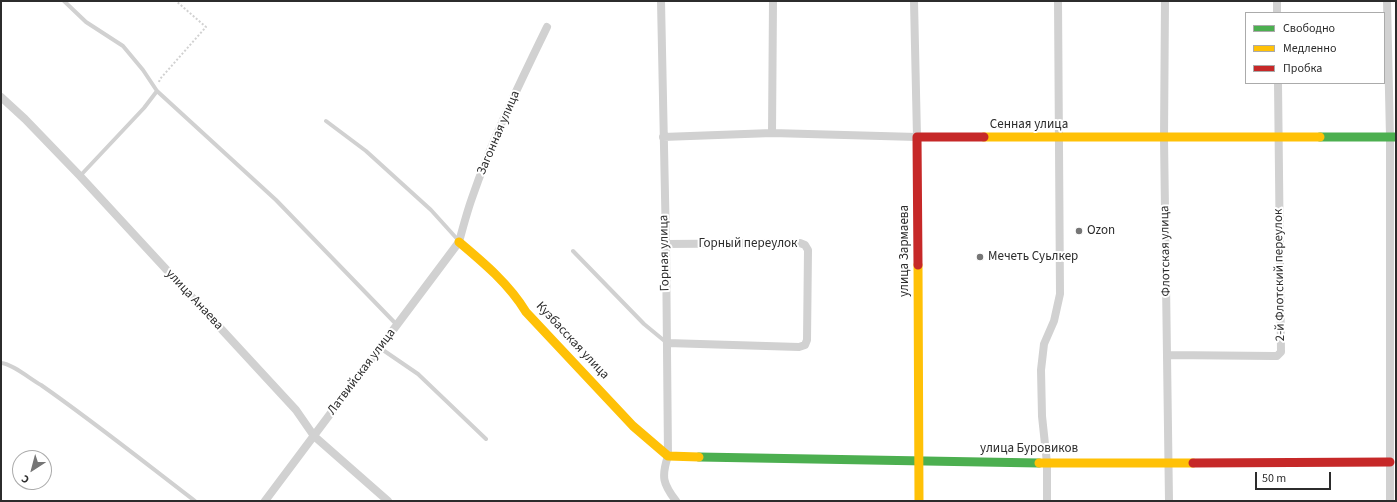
<!DOCTYPE html>
<html>
<head>
<meta charset="utf-8">
<style>
	body { margin:0 }
	#map { position:relative; width:1397px; height:502px; overflow:hidden; background:#fff; font-family:"Source Sans 3",sans-serif }
	canvas { display:block }
	.frame { position:absolute; inset:0; border:2px solid #2c2c2c; pointer-events:none }
	.legend { position:absolute; left:1245px; top:12px; width:140px; height:72px; box-sizing:border-box; background:#fff; border:1px solid #ababab; margin:0; padding:5px 7px; list-style:none; font-size:12px; color:#2c2c2c }
	.legend li { display:flex; align-items:center; gap:8px; height:20px }
	.legend b { width:20px; border:1px solid #ababab }
	.north { position:absolute; left:12px; top:450px; width:40px; height:40px; box-sizing:border-box; background:#fff; border:1px solid #ababab; border-radius:50%; rotate:216deg; font-size:11px; font-weight:700; line-height:16px; text-align:center; color:#2c2c2c }
	.north::after { content:''; display:block; margin:auto; width:14px; height:18px; background:#767676; clip-path:polygon(50% 0,100% 100%,50% 72%,0 100%) }
	.scale { position:absolute; left:1255px; top:472px; width:76px; height:18px; box-sizing:border-box; border:2px solid #2c2c2c; border-top:0; padding-left:5px; font-size:12px; line-height:14px; white-space:nowrap; color:#2c2c2c; -webkit-text-stroke:3px #fff; paint-order:stroke }
</style>
</head>
<body>
<div id="map">
<canvas width="1397" height="502"></canvas>
<div class="frame"></div>
<ul class="legend">
<li><b style="height:5px;background:#4caf50"></b>Свободно</li>
<li><b style="height:5px;background:#ffc107"></b>Медленно</li>
<li><b style="height:5px;background:#c62828"></b>Пробка</li>
</ul>
<div class="north">С</div>
<div class="scale">50 m</div>
</div>
<script>
const context = document.querySelector('canvas').getContext('2d');
context.lineJoin = 'round';
function trace(path, color, width, dash) { context.strokeStyle = color; context.lineWidth = width; context.lineCap = dash ? 'butt' : 'round'; context.setLineDash(dash || []); context.stroke(path); }
function label(font, color, halo, rows, align = 'center') {
  context.font = font + ' "Source Sans 3",sans-serif'; context.lineWidth = 4; context.setLineDash([]); context.textBaseline = 'middle'; context.strokeStyle = halo; context.fillStyle = color; for (const [text, x, y, turn = 0] of rows) {
    context.save(); context.translate(x, y); context.rotate((+turn || 0) * Math.PI / 180); context.textAlign = isNaN(turn) ? turn : align; if (halo) context.strokeText(text, 0, 0); context.fillText(text, 0, 0); context.restore();
  }
}
const path = new Path2D(`
	M159 82 160 79 206 27 176 1`);
const lane = new Path2D(`
	M64 1 86 22 123 46 143 70 157 91 276 200 397 325
	M326 121 366 151 431 210 459 241
	M80 176 144 108 157 91
	M573 251 644 324 667 343
	M380 348 418 374 486 439
	M1 363C13 364 30 379 41 385 94 422 144 462 195 501`);
const street = new Path2D(`
	M661 1 666 244 668 456C661 477 663 484 676 501
	M1165 1 1164 138 1169 501
	M1277 1V13
	M1387 1 1390 137V501
	M1 97 25 119 80 176 296 410 314 436 388 501
	M772 133 773 1
	M663 137 772 133 917 137 914 1
	M666 244 800 243 805 245 808 250 807 340 805 345 799 347 667 343
	M1167 355 1274 356H1277L1281 352 1278 83
	M265 501 459 242C463 227 467 212 472 198 492 139 520 83 547 27
	M1047 501V463L1042 416 1041 370 1044 344 1054 321 1060 294 1058 1`);
const fast = new Path2D(`
	M1320 137H1396
	M699 457 1039 463`);
const slow = new Path2D(`
	M984 137H1320
	M459 242C484 263 509 284 526 312L633 426 668 456 699 457
	M918 265 919 501
	M1039 463H1193`);
const jam = new Path2D(`
	M918 265 917 137H984
	M1193 463 1390 462`);
const markers = [
	[1079,231,4,"#767676"],
	[980,257,4,"#767676"]
];
const streetNames = [
	["Сенная улица",1029,125],
	["Загонная улица",499,133,-67],
	["Горный переулок",748,244],
	["улица Зармаева",905,251,-90],
	["Флотская улица",1166,251,-91],
	["Горная улица",665,253,-91],
	["2-й Флотский переулок",1280,275,-91],
	["улица Анаева",194,300,47],
	["Кузбасская улица",572,341,47],
	["Латвийская улица",362,372,-53],
	["улица Буровиков",1029,449]
];
const poiNames = [
	["Ozon",1087,231],
	["Мечеть Суьлкер",988,257]
];
trace(path, '#d1d1d1', 2, [2, 2]);
trace(lane, '#d1d1d1', 4);
trace(street, '#d1d1d1', 8);
trace(fast, '#4caf50', 9);
trace(slow, '#ffc107', 9);
trace(jam, '#c62828', 9);
for (const [x, y, r, color] of markers) { const dot = new Path2D(); dot.arc(x, y, r, 0, 2 * Math.PI); context.fillStyle = color; context.fill(dot); trace(dot, '#fff', 1.5); }
label('13px', '#2c2c2c', '#fff', streetNames);
label('13px', '#2c2c2c', '#fff', poiNames, 'left');
</script>
</body>
</html>
